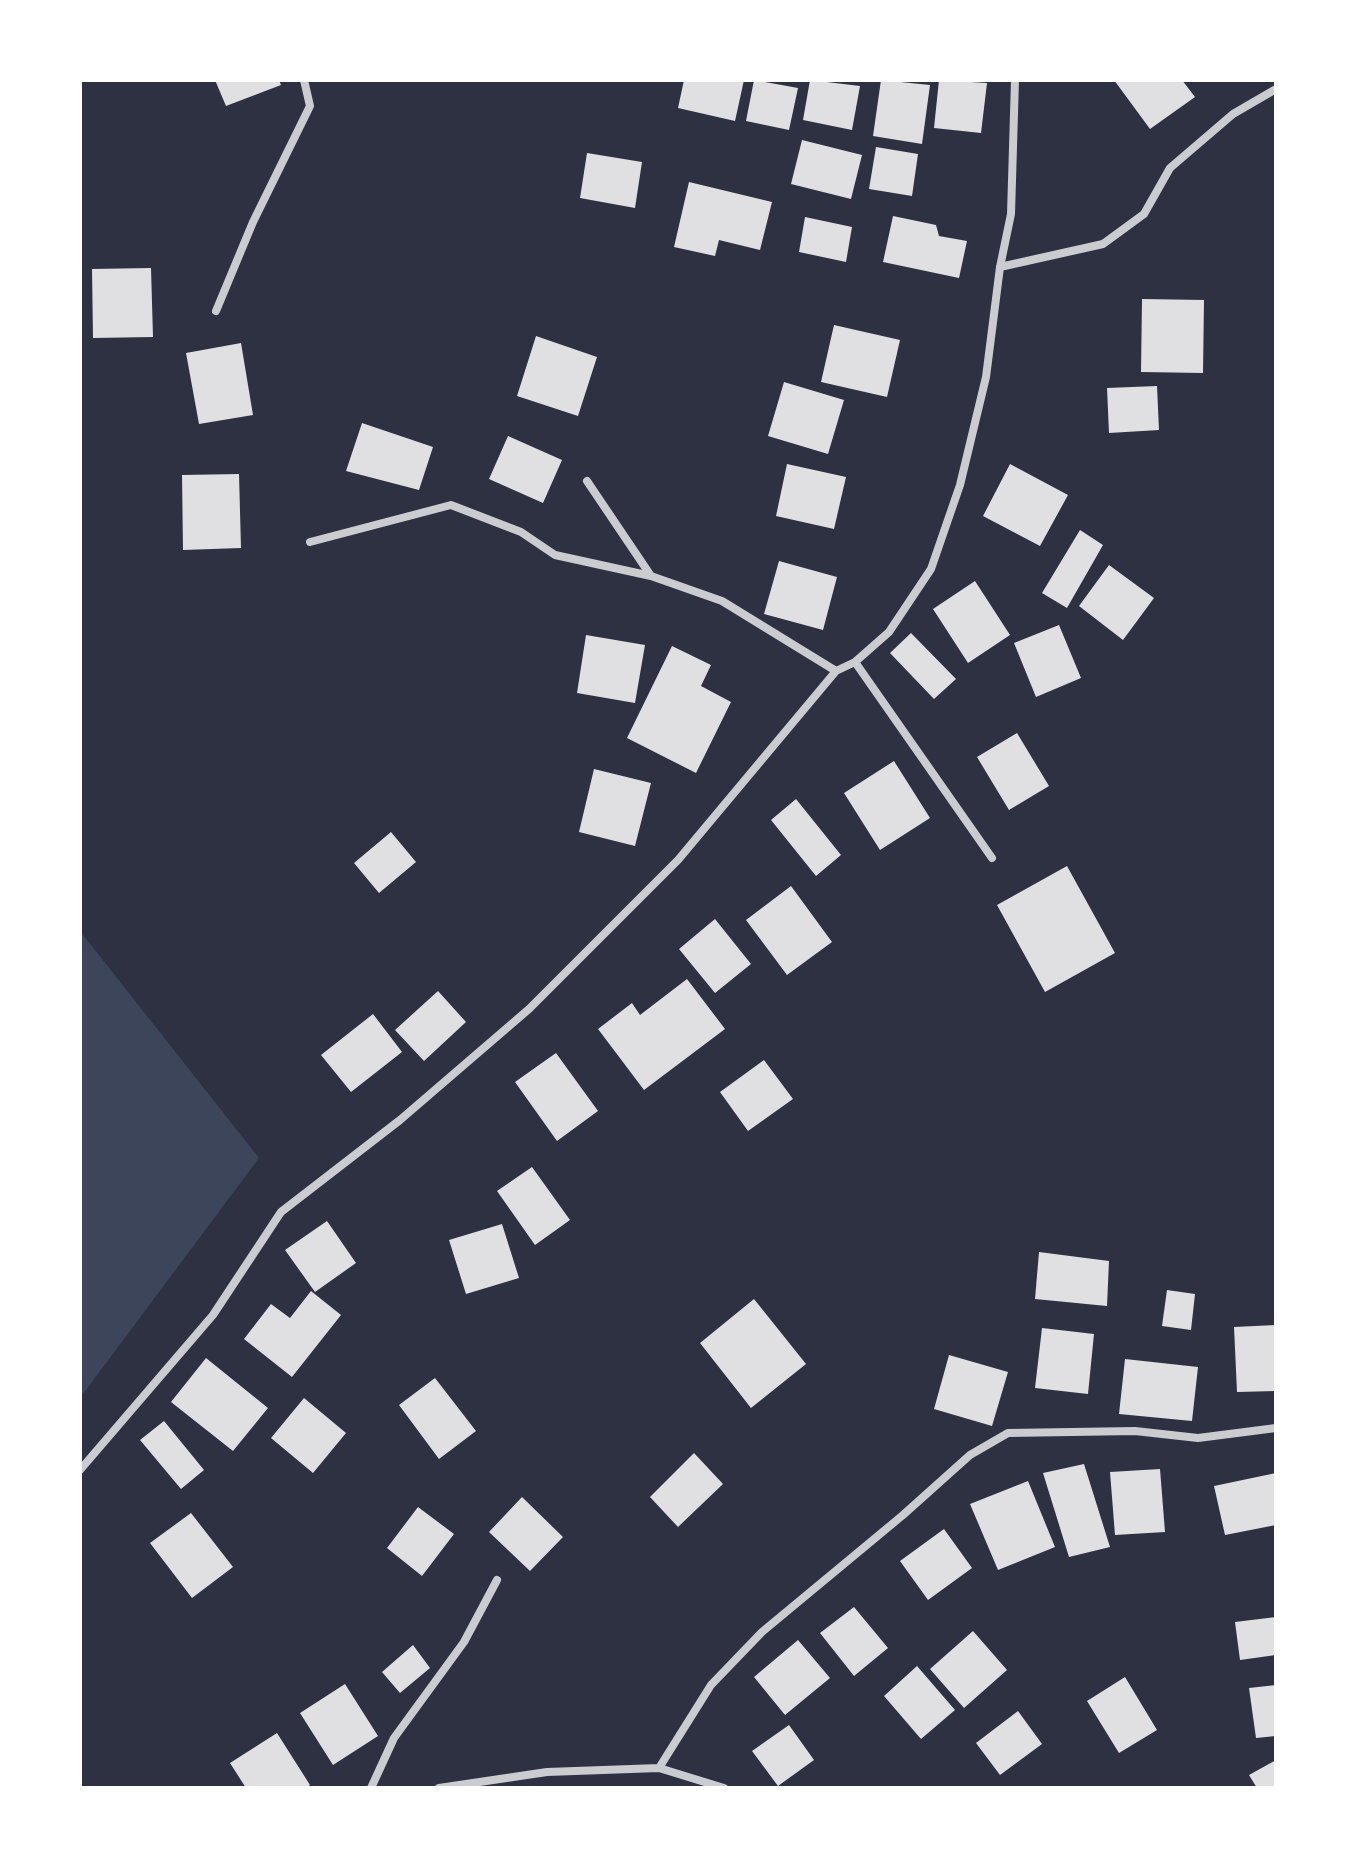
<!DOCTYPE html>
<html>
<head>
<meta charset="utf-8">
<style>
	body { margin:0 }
	#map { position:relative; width:1356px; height:1868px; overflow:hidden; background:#2d3142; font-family:"Alegreya Sans",sans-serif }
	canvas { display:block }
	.frame { position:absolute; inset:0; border:82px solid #fff; pointer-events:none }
</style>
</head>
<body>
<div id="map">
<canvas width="1356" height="1868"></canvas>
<div class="frame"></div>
</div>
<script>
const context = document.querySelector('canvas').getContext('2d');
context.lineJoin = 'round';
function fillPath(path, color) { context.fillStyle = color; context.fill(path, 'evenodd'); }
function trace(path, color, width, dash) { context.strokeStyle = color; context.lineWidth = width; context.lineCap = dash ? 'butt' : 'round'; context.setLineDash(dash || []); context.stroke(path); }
const green = new Path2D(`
	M80 931 259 1158 80 1398Z`);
const building = new Path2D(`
	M215 80H279L281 85 226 106Z
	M684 80H744L735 121 678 108Z
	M754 80 798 88 789 130 746 121Z
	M810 80 860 86 852 130 803 120Z
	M881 80 930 85 922 144 873 136Z
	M939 80 987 83 981 133 934 128Z
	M1114 80H1182L1195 97 1150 129Z
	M802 140 862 155 851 199 791 184Z
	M876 147 918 154 912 196 869 189Z
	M587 153 642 162 635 208 580 198Z
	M689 182 772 202 760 250 719 240 715 256 674 247Z
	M893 216 936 225 939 236 967 241 959 278 883 262Z
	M805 217 852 227 846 262 799 252Z
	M151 268 153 337 93 338 92 269Z
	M1142 299 1204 300 1203 373 1141 372Z
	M834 325 900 340 887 397 821 382Z
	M536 336 597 357 578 416 517 396Z
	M241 343 253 415 199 424 186 353Z
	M784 382 844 400 828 454 768 436Z
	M1157 386 1159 430 1109 433 1107 388Z
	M362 423 433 447 419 490 346 471Z
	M508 436 562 460 543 503 489 479Z
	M787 464 846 477 834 529 776 516Z
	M1010 464 1068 495 1040 546 983 516Z
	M239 474 241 548 183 550 182 475Z
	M1080 530 1103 545 1067 608 1042 593Z
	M779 561 837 577 823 630 764 614Z
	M1109 565 1154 598 1123 640 1079 606Z
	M975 581 1010 635 968 663 933 609Z
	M1059 625 1081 678 1036 697 1014 643Z
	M911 633 956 679 934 699 890 653Z
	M586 635 645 645 635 703 577 693Z
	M672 646 711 665 701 686 731 702 696 773 627 738Z
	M1017 733 1049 786 1009 810 977 757Z
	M894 761 930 818 880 850 844 793Z
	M594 769 651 783 635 846 579 832Z
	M796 799 841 855 816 876 771 820Z
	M391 832 416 862 379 893 354 863Z
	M1067 866 1115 953 1045 992 997 905Z
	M791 886 832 942 787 975 746 920Z
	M715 919 751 964 715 993 679 949Z
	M687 979 725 1029 644 1090 598 1029 632 1003 640 1015Z
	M438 991 466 1022 424 1061 395 1030Z
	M373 1014 402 1052 351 1092 321 1055Z
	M556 1053 598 1111 557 1141 515 1082Z
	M764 1060 793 1099 748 1131 720 1092Z
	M532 1167 570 1220 535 1245 497 1191Z
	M327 1221 356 1263 315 1292 285 1250Z
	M502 1224 519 1278 466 1294 449 1240Z
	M1039 1252 1109 1261 1107 1306 1035 1299Z
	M1167 1290 1195 1294 1191 1330 1162 1326Z
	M311 1291 341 1315 292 1377 244 1339 271 1304 290 1318Z
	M754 1299 806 1364 751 1408 700 1343Z
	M1276 1325V1391L1237 1392 1234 1327Z
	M1042 1328 1094 1334 1088 1394 1035 1388Z
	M949 1355 1008 1372 992 1426 934 1409Z
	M206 1358 268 1408 233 1451 171 1402Z
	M1125 1359 1198 1367 1192 1421 1119 1414Z
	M435 1378 476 1431 439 1459 399 1405Z
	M304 1398 346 1433 313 1473 271 1438Z
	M164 1421 204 1470 181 1489 140 1440Z
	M694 1453 723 1484 678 1527 650 1497Z
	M1084 1464 1110 1547 1069 1557 1043 1473Z
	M1160 1469 1165 1532 1115 1535 1110 1472Z
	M1276 1473V1525L1225 1535 1214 1486Z
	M1028 1481 1055 1547 998 1570 970 1504Z
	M522 1497 563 1537 530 1571 489 1532Z
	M418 1507 454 1534 422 1576 387 1548Z
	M191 1513 233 1567 192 1598 150 1543Z
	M944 1529 972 1568 928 1600 900 1561Z
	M854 1607 888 1648 854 1676 820 1633Z
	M1276 1617V1655L1240 1660 1235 1622Z
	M973 1631 1007 1670 964 1708 930 1669Z
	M798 1640 830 1678 785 1715 754 1677Z
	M413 1645 430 1668 400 1693 382 1672Z
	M917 1666 955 1710 921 1739 884 1696Z
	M1125 1677 1157 1730 1119 1753 1087 1701Z
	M345 1684 378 1736 333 1765 300 1713Z
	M1276 1685V1736L1256 1738 1249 1688Z
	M1018 1711 1042 1744 1000 1775 976 1743Z
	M789 1725 814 1760 778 1786 752 1751Z
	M277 1733 310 1785 305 1788H246L230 1763Z
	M1276 1760V1788H1257L1249 1775Z`);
const minor = new Path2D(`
	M1000 267 1103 244 1144 214 1170 168 1233 114 1276 89
	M216 311 253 222 310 106 304 80
	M587 481 651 576 722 601 836 671
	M310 542 451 505 521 532 555 555 651 576
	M855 662 992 858
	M80 1470 213 1315 281 1212 400 1120 529 1009 678 860 836 671 855 662 889 632 931 569 960 485 986 377 1000 267 1011 214 1015 80
	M659 1768 711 1685 762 1632 903 1515 970 1455 1008 1433 1135 1431 1198 1438 1276 1428
	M371 1788 394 1738 464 1642 497 1580
	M439 1788 547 1772 659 1768 724 1788`);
fillPath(green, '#3c4559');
fillPath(building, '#e0e0e3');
trace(minor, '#caccd0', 8);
</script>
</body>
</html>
